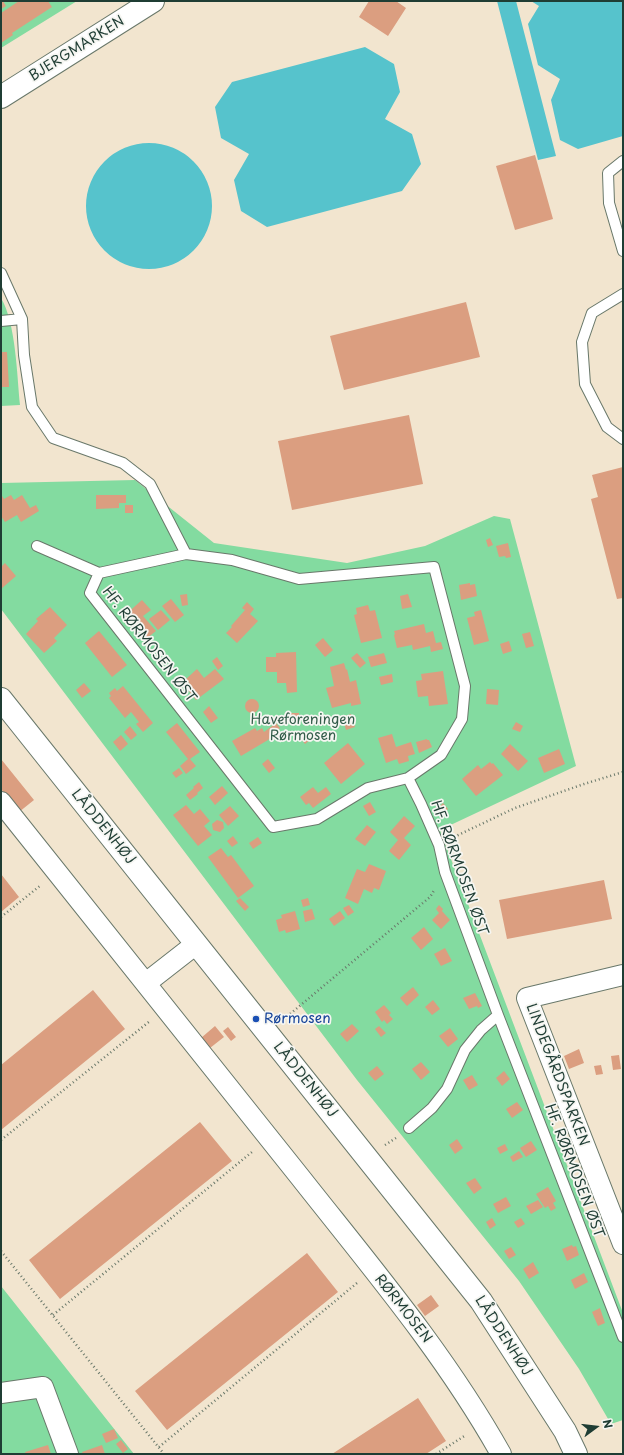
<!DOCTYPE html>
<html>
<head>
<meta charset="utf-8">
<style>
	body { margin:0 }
	#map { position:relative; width:624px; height:1455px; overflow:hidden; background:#f2e5cf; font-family:"Playpen Sans",sans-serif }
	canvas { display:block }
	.frame { position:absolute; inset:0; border:2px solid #1f3d34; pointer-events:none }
	.north { position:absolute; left:576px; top:1407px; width:40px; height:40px; -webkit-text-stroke:3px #f6f6f2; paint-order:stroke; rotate:75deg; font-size:11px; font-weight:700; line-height:16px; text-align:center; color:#1f3d34 }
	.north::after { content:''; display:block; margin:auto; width:14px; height:18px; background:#1f3d34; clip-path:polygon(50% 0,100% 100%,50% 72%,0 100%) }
</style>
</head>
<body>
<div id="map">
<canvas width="624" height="1455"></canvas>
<div class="frame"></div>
<div class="north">N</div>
</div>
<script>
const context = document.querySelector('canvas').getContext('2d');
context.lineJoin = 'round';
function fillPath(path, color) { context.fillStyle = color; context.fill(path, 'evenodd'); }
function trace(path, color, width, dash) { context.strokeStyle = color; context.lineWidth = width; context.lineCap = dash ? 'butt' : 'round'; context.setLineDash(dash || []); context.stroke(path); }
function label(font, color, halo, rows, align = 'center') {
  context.font = font + ' "Playpen Sans",sans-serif'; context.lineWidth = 3.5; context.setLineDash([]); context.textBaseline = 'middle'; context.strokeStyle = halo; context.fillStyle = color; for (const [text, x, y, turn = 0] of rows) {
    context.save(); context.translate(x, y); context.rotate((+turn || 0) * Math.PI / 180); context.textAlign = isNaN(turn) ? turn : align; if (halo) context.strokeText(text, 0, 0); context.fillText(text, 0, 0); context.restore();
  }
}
const green = new Path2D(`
	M1 1H77L1 48Z
	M1 298C16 323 17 376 20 405L1 406Z
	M135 480 214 543 347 563 425 546 494 516 510 519 576 766 440 830 623 1313V1420L611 1424 579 1369 519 1281 357 1080 1 609V483Z
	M1 1286 134 1454H1Z`);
const water = new Path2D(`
	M497 1H516L556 156 538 160Z
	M531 1H623V136L578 149 560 140 551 100 560 79 538 65 528 24 539 6Z
	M365 47 394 64 400 92 385 119 412 134 421 164 402 191 267 227 241 211 234 180 249 154 221 138 215 107 232 82Z
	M86 206a63 63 0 1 1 126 0a63 63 0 1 1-126 0Z`);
const building = new Path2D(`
	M1 1H3L6 6 1 9Z
	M19 1H48L52 7 12 33 13 35 1 43V13Z
	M369 1H396L406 8 388 36 359 17Z
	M535 155 553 219 515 230 496 166Z
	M466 302 480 357 344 390 330 336Z
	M1 352H7L9 387H1Z
	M409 415 423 484 292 510 278 441Z
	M623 467V598L617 599 591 499 598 497 592 475Z
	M11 495 14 500 22 495 30 508 36 505 39 511 21 522 17 515 5 522 1 516V497L2 496 4 499Z
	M96 495H126V503H119V508L96 509Z
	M125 505H133V513H125Z
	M490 538 493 545 488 547 486 540Z
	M508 543 511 557 506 558 505 556 499 557 496 546Z
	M5 563 16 576 1 589V567Z
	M470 583V585L475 584 477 596 461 600 459 585Z
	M187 594 188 605 182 606 180 595Z
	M408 594 412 607 402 609 400 596Z
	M171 599 184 615 175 622 162 606Z
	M142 600 151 610 143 616 156 631 146 639 125 615Z
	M247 602 254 609 250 614 258 621 237 643 226 633 232 627 231 626 245 610 242 608Z
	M368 605 370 611 375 610 382 638 361 643 354 615 357 614 356 608Z
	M50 607 67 625 54 638 57 641 44 653 26 634 38 621 36 619Z
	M161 610 170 620 158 630 149 619Z
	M481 610 489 641 474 645 467 618 475 616 474 612Z
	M424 624 426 633 433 631 436 643 441 642 443 649 431 652 430 646 413 650 412 645 397 648 394 635 395 634 394 631Z
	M99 631 127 665 112 677 85 643Z
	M530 632 534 646 526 648 522 634Z
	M323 638 333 650 325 657 315 645Z
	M509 641 512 651 503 654 500 644Z
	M296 652 297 692 287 693 286 683H277V672H266V657H276V653Z
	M357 653 366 663 360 668 351 658Z
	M384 653 387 663 371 667 368 657Z
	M217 657 223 666 218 670 212 661Z
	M344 663 346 670 347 669 350 682 356 680 361 704 351 706V703L332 708 326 688 334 686 330 667Z
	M197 669 204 678 215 669 224 679 196 700 188 690 192 687 186 679Z
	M443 671 448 704 429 706 428 696 418 697 416 681 422 680 421 674Z
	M392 674 393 682 381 685 379 677Z
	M84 683 91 691 82 698 76 690Z
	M123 686 153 723 143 732 136 724 139 722 131 712 125 718 109 698 111 696 109 693 115 688 117 691Z
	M487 689 499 690 498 705 486 704Z
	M245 706a7 7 0 1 1 14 0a7 7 0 1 1-14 0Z
	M209 706 218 718 211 723 203 712Z
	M290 713H299V719L291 720Z
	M351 714 355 727 346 730 342 717Z
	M516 722 523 726 520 732 512 729Z
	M177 723 200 752 190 759 196 766 186 774 180 766 188 759 166 732Z
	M276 723 280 728 268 740 241 756 232 741 255 728 257 731 262 728 264 732Z
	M130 726 137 735 131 740 124 732Z
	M304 733 310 740 305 744 299 736Z
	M392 734 396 747 411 742 415 754 408 756 409 761 399 764 397 759 386 763 378 738Z
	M121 735 128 744 120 751 113 742Z
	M427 739V740H429L432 747 419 753 416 742Z
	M348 743 365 764 341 784 324 763Z
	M510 744 528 761 518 771 501 754Z
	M559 749 565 764 544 773 538 758Z
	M1 759 34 800 19 812 1 789Z
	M268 759 275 768 269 773 262 764Z
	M490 762 492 764 493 763 503 775 476 796 462 779 478 765 481 769Z
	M179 768 183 773 176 778 172 773Z
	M199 782 203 788 197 793 198 794 190 800 186 795 194 788 193 787Z
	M222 786 228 793 215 805 209 797Z
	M313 787 318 793 326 787 331 794 313 808 309 803 306 805 300 797Z
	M370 802 376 812 369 816 363 806Z
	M443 803 448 809 443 814 438 808Z
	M186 805 194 814 200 809 210 821 204 826 212 835 198 846 173 815Z
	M230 806 239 816 228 826 219 815Z
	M404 816 415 826 404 838 411 845 399 860 389 851 398 840 390 832Z
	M217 820 223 822 224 828 220 832 213 830 212 824Z
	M367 825 376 832 365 846 355 839Z
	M233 836 238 843 232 847 227 841Z
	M258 837 262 843 253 849 249 843Z
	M221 848 228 857 231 855 254 886 238 898 208 857Z
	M369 864 386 871 379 890 374 888 372 893 364 889 358 904 345 898 357 869 365 872Z
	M1 874 19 897 1 912Z
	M604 880 612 919 507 939 499 900Z
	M240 898 249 907 245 911 236 901Z
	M308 898 310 905 303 907 301 900Z
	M349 905 354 912 348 916 343 908Z
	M439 905 443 909 442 911 450 920 441 929 432 920 439 913 436 909Z
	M312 909 315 919 305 922 303 911Z
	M295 911 300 929 286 933 285 930 279 932 276 920 282 918 281 915Z
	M340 911 345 918 334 926 329 919Z
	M424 927 433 939 421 950 411 938Z
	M445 948 452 961 441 966 434 954Z
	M413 987 419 995 407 1006 400 998Z
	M93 990 125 1029 1 1130V1065Z
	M475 993 482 1006 478 1008 477 1006 469 1009 463 998Z
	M433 1000 440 1009 432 1015 425 1007Z
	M384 1005 391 1013 389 1015 393 1019 387 1024 384 1020 382 1022 375 1012Z
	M352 1024 359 1031 347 1042 340 1034Z
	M215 1026 224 1037 210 1048 201 1038Z
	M379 1026 386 1033 381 1037 375 1029Z
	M228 1027 236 1037 231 1041 223 1031Z
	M450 1028 458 1039 448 1047 439 1036Z
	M579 1049 584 1063 569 1069 564 1056Z
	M619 1055 621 1069 613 1070 611 1056Z
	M421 1062 430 1072 421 1080 412 1069Z
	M601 1065 603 1074 596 1075 594 1066Z
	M377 1066 384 1074 375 1081 368 1073Z
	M504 1071 510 1079 502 1086 496 1078Z
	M472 1075 478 1085 469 1090 463 1080Z
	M517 1102 523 1110 512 1118 506 1109Z
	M200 1122 232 1161 60 1299 29 1260Z
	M457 1139 463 1148 455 1154 449 1145Z
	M531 1141 537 1150 526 1157 520 1148Z
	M505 1144 508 1150 500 1154 497 1148Z
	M519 1151 523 1157 513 1162 510 1157Z
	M475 1178 482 1188 474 1194 466 1183Z
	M548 1187 556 1201 553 1203 556 1208 551 1211 548 1206 545 1208 536 1194Z
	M506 1197 511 1206 498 1213 493 1204Z
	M538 1200 543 1207 531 1214 526 1206Z
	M492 1218 496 1225 490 1229 486 1222Z
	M521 1218 525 1224 518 1228 514 1222Z
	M572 1245 573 1247 576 1246 579 1255 567 1261 562 1249Z
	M511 1247 516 1255 509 1259 504 1251Z
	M307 1253 338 1292 167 1430 135 1391Z
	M533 1262 539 1273 529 1279 523 1269Z
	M584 1273 588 1282 575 1289 571 1280Z
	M431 1295 439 1306 425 1316 417 1305Z
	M600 1308 605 1323 598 1326 592 1312Z
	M418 1398 446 1441 426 1454H332Z
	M114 1429 118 1438 106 1443 102 1434Z
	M121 1440 128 1449 123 1453 116 1444Z
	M48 1445 51 1454H26L25 1452Z
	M102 1445 105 1454H83L82 1452Z`);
const path = new Path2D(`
	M454 837 515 808 584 784 623 772
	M1 917 41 885
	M284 1019 430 897 435 889
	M1 1140 150 1021
	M385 1145 396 1138
	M1 1251 164 1454
	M53 1315 252 1152
	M159 1447 357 1283
	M436 1454 466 1435`);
const lane = new Path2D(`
	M623 161 608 173 609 203 623 251
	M1 273 22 319 24 355 32 407 53 438 123 463 150 484 186 554
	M623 294 592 313 582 342 585 384 607 427 623 439
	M1 321 22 319
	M37 546 99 573
	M186 554 232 560 299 579 434 567 465 686 462 719 441 755 408 778 368 788 317 819 273 827 90 593 99 573Z
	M408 778 421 804 439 845 445 872 498 1015 623 1337
	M409 1128 432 1108 447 1089 465 1050 481 1030 498 1015`);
const street = new Path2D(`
	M1 802C101 927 201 1052 300 1177 371 1267 445 1354 501 1454
	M623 975 527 998 623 1244
	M146 983 196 944
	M1 1393 43 1387 68 1454`);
const secondary = new Path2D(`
	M1 97 153 1
	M1 699 481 1301 565 1431 576 1454`);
const markers = [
	[256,1019,4,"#1a4fb4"]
];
const streetNames = [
	["BJERGMARKEN",77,49,-32],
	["HF. RØRMOSEN ØST",149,645,52],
	["LÅDDENHØJ",103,827,51],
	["HF. RØRMOSEN ØST",459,868,70],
	["LINDEGÅRDSPARKEN",557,1075,69],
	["LÅDDENHØJ",305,1080,51],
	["HF. RØRMOSEN ØST",574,1171,69],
	["RØRMOSEN",403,1309,52],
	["LÅDDENHØJ",503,1336,57]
];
const parkNames = [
	["Haveforeningen",303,720],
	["Rørmosen",303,736]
];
const transitNames = [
	["Rørmosen",264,1019]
];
fillPath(green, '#83dba0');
fillPath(water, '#56c3cc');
fillPath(building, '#db9e80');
trace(lane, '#69786a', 12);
trace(street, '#69786a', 22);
trace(secondary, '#69786a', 24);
trace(path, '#69786a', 2.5, [1, 3]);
trace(lane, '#fff', 10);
trace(street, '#fff', 20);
trace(secondary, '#fff', 22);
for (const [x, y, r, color] of markers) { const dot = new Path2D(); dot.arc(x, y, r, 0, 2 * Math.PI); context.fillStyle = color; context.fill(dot); trace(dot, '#f6f6f2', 1.5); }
label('14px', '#1f3d34', '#f6f6f2', streetNames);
label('14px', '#335d4a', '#f6f6f2', parkNames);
label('14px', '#164399', '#f6f6f2', transitNames, 'left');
</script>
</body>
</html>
